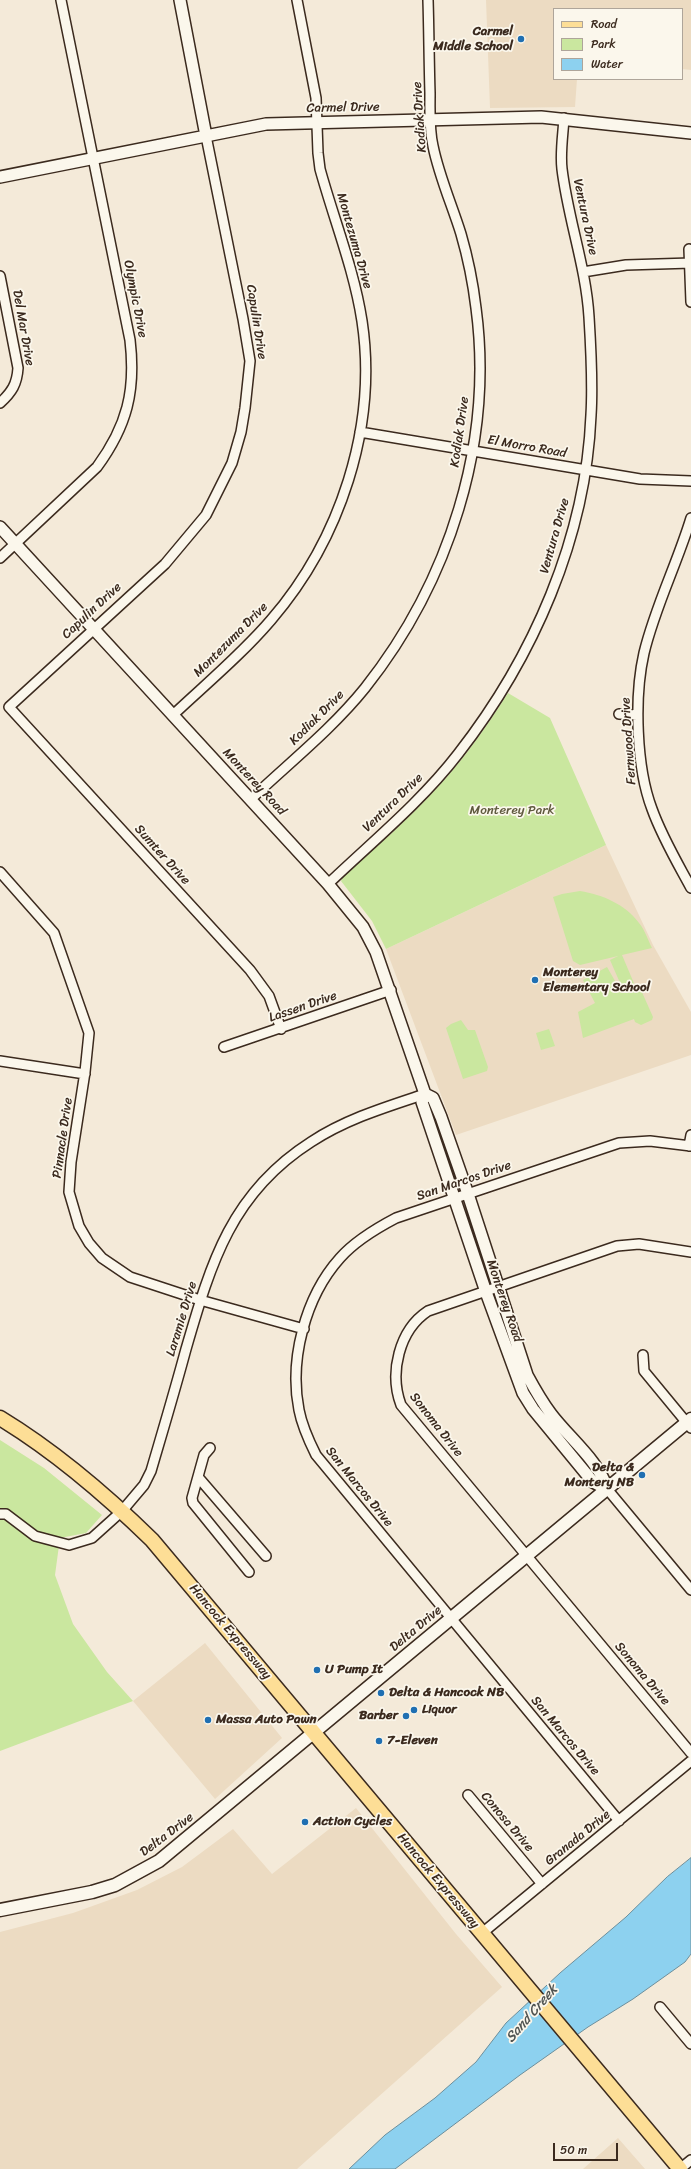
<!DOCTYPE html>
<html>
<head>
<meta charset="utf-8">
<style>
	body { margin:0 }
	#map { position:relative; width:691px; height:2169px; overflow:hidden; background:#f4ead9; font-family:Sriracha,sans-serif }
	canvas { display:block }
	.legend { position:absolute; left:553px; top:8px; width:130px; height:72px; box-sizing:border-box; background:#fbf7ec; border:1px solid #aea59a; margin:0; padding:5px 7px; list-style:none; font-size:12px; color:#3b2a1e }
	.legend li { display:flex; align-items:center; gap:8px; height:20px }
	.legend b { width:20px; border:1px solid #aea59a }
	.scale { position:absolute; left:553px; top:2143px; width:65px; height:18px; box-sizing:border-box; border:2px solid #3b2a1e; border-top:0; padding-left:5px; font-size:12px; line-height:14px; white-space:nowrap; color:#3b2a1e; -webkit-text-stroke:3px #fbf7ec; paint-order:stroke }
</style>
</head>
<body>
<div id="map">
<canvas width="691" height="2169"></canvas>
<ul class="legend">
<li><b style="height:5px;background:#fdde96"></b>Road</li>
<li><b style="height:11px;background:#cae79f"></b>Park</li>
<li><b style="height:11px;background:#8dd1ef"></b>Water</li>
</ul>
<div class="scale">50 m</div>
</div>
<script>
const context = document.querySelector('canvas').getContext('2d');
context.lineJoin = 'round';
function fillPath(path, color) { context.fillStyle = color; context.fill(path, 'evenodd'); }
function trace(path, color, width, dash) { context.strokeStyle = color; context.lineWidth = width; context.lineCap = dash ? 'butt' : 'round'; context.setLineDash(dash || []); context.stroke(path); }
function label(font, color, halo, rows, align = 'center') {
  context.font = font + ' Sriracha,sans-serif'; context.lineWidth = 3.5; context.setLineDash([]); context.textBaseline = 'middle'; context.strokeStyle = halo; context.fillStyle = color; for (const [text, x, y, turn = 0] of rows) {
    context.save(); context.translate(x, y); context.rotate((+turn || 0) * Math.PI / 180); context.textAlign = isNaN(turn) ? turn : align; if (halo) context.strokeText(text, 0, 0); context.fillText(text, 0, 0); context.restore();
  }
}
const built = new Path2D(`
	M486 0H691V70L682 69V9H554V79H577L575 107 490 108Z
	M606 845 653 945 691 1012V1055L456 1135 386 949Z
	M205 1643 282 1738 215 1799 133 1701Z
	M356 1808 456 1934 502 1987 297 2169H0V1932L73 1913 137 1890 182 1867 233 1829 272 1874Z
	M618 2138 645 2169H583Z`);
const green = new Path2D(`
	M508 693 550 718 606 845 386 949 372 921 341 881 343 877C375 848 408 820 437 788 464 759 487 726 508 693Z
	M580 891C603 895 625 904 639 923 645 930 648 940 652 948L622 955 636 988 641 990 653 1017 652 1020 641 1025 635 1022 634 1019 583 1038 578 1012 595 1003 583 980 607 967 622 993 624 992 610 960 618 956 580 965 573 961 553 897 562 894Z
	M461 1020 468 1030H475L488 1067 487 1071 463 1079 446 1028 451 1024Z
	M549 1029 555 1046 541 1050 536 1033Z
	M0 1440 44 1468 102 1515 86 1533 60 1538 55 1575 73 1624 107 1672 133 1701 0 1751Z`);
const water = new Path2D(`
	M691 1858V1954L685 1962 633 1999 588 2027 520 2075 395 2169H349L385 2135 435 2098 476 2062 506 2023 560 1973 626 1917 667 1877Z`);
const minor = new Path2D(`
	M206 136 243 319 250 361 245 408 241 432 232 463 206 515 165 564 9 707 250 970 269 996 281 1029
	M689 249 691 302
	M583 272 626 265 691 263
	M0 276 18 368C17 384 12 392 0 403
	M360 432 640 479 691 481
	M691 518C677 564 655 607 644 653 634 697 636 767 652 809 662 837 677 862 691 888
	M0 558 97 467C127 426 136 391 130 340L61 0
	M619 714 637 715
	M173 715C206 684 242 654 271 620 340 540 378 427 362 321 354 269 334 220 320 169L318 153 316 98 297 0
	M251 799C289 763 332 729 365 688 449 582 494 443 476 308 473 283 468 258 461 234 452 205 439 176 433 146 429 129 430 110 430 93 429 62 429 31 428 0
	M0 872 54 933 89 1033 85 1072 71 1162 69 1192 79 1226 89 1243 102 1258 130 1277 200 1300 304 1329
	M328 884C372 842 421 802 458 754 533 658 586 538 591 415 593 383 591 349 589 317 586 267 568 219 562 169 560 153 563 135 564 118
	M224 1047 391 990
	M0 1061 85 1074
	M689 1146 691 1135
	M691 1252 639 1244 617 1246 428 1311C399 1330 389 1373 401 1405L691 1753
	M643 1355 644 1371 691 1428
	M210 1448 204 1455 192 1498 193 1503 249 1572
	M198 1477 266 1556
	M608 1490 691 1590
	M0 1514H6L35 1536 69 1545 92 1538 122 1511 144 1485 151 1471C163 1430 175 1390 186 1349 211 1263 231 1193 311 1142 346 1119 386 1107 425 1094
	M468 1795 542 1884
	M619 1821 316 1455C309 1441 302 1426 299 1410 289 1360 305 1297 340 1258 355 1241 375 1229 396 1218L619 1143 650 1141 691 1146
	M481 1934 691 1761
	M660 2007 691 2044
	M680 2169 691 2160`);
const tertiary = new Path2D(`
	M180 0 206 136
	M0 177 266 124 541 117 691 133
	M0 527 328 884 363 927 376 952 425 1094 422 1102 486 1292 523 1393 533 1409 593 1482 608 1490
	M425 1094 433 1098 441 1117 468 1194 527 1375C534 1388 542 1402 551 1414 570 1439 598 1460 608 1490`);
const secondary = new Path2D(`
	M0 1910 92 1892 115 1885 159 1861 691 1419`);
const primary = new Path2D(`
	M0 1418C56 1452 105 1494 152 1540L680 2169`);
const markers = [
	[521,39,4,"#1f6fb2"],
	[535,980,4,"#1f6fb2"],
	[642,1475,4,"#1f6fb2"],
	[317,1670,4,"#1f6fb2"],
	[381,1693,4,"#1f6fb2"],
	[414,1710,4,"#1f6fb2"],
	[406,1716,4,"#1f6fb2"],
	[208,1720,4,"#1f6fb2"],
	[379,1741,4,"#1f6fb2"],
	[305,1822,4,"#1f6fb2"]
];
const poiNames = [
	["Carmel",513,32,"right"],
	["Middle School",513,47,"right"],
	["Monterey",543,973],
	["Elementary School",543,988],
	["Delta &",634,1468,"right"],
	["Montery NB",634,1483,"right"],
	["U Pump It",325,1670],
	["Delta & Hancock NB",389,1693],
	["Liquor",422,1710],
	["Barber",398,1716,"right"],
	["Massa Auto Pawn",216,1720],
	["7-Eleven",387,1741],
	["Action Cycles",313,1822]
];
const streetNames = [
	["Carmel Drive",343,108,-1],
	["Kodiak Drive",420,117,-94],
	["Ventura Drive",585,217,78],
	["Montezuma Drive",354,241,74],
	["Olympic Drive",135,299,79],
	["Capulin Drive",256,322,81],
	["Del Mar Drive",23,328,80],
	["Kodiak Drive",460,432,-82],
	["El Morro Road",527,447,10],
	["Ventura Drive",555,536,-74],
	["Capulin Drive",92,611,-43],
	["Montezuma Drive",231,640,-45],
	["Kodiak Drive",317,718,-45],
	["Fernwood Drive",629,741,-94],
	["Monterey Road",254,782,47],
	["Ventura Drive",393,803,-44],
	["Sumter Drive",162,855,48],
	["Lassen Drive",303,1007,-19],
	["Pinnacle Drive",63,1138,-82],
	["San Marcos Drive",464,1181,-19],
	["Monterey Road",504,1301,71],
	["Laramie Drive",182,1319,-73],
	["Sonoma Drive",436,1425,52],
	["San Marcos Drive",359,1487,51],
	["Delta Drive",416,1629,-40],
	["Hancock Expressway",230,1632,50],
	["Sonoma Drive",642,1674,50],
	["San Marcos Drive",565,1736,50],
	["Conosa Drive",507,1822,50],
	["Delta Drive",167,1835,-37],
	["Granada Drive",578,1838,-39],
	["Hancock Expressway",438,1881,50]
];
const parkNames = [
	["Monterey Park",512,811]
];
const waterNames = [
	["Sand Creek",532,2014,-49]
];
fillPath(built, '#ecdbc2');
fillPath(green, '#cae79f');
fillPath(water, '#8dd1ef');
trace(water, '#6c8e9b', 1);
trace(minor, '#3b2a1e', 12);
trace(tertiary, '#3b2a1e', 14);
trace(secondary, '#3b2a1e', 15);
trace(primary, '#3b2a1e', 17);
trace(minor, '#fbf7ec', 9);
trace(tertiary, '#fbf7ec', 11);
trace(secondary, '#fbf7ec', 12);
trace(primary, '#fdde96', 14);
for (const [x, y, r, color] of markers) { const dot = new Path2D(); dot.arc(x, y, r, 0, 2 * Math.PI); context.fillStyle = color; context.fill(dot); trace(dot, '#fbf7ec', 1.5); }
label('bold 13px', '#3b2a1e', '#fbf7ec', poiNames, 'left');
label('13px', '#3b2a1e', '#fbf7ec', streetNames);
label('13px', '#5f593e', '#fbf7ec', parkNames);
label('italic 14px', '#505452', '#fbf7ec', waterNames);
</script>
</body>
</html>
